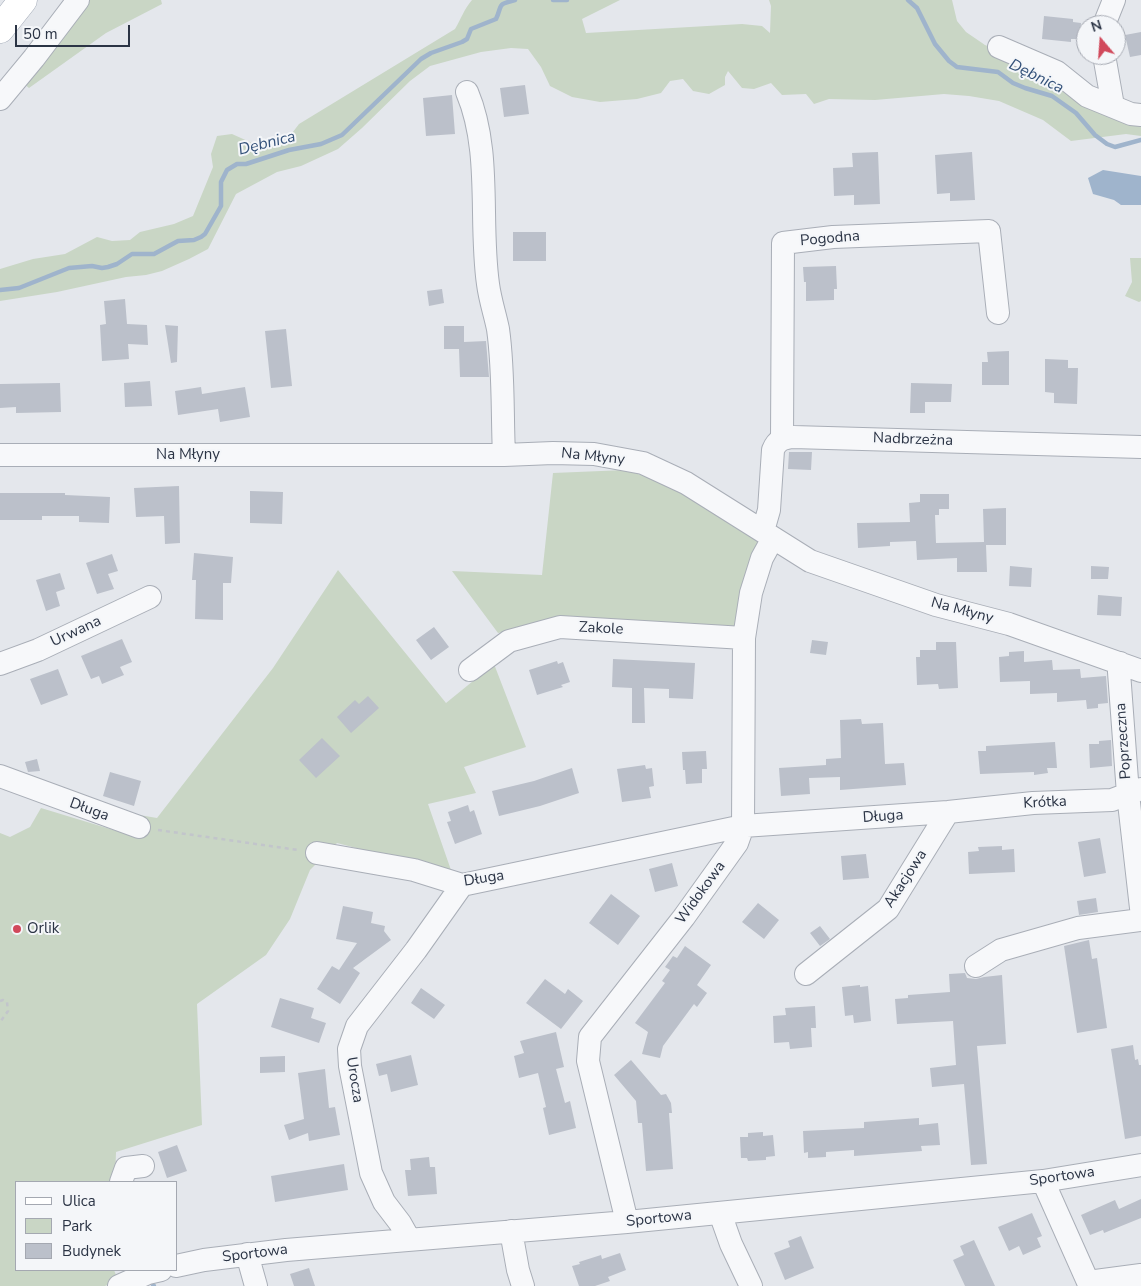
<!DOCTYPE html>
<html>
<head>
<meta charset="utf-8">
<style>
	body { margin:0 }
	#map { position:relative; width:1141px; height:1286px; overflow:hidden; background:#e4e7ec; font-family:"Nunito Sans",sans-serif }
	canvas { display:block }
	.legend { position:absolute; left:15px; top:1181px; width:162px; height:90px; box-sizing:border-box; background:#f4f6f9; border:1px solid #a4a8b1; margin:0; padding:6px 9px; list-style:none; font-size:15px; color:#2b3445 }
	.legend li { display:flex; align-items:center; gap:10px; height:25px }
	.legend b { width:25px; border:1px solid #a4a8b1 }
	.north { position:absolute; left:1076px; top:15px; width:50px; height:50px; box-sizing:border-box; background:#f4f6f9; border:1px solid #a4a8b1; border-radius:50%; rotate:342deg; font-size:14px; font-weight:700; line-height:20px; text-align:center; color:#2b3445 }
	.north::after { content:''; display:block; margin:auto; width:18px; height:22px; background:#d1495b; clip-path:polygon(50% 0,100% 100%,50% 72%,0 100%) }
	.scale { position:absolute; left:15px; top:25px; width:115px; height:22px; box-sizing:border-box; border:2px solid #2b3445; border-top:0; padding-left:6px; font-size:15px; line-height:18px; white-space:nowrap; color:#2b3445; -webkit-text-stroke:4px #f4f6f9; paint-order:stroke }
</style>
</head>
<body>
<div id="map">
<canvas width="1141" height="1286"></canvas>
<ul class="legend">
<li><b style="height:6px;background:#fff"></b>Ulica</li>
<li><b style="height:14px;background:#c9d6c5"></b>Park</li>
<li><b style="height:14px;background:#bbc0ca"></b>Budynek</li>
</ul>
<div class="north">N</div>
<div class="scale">50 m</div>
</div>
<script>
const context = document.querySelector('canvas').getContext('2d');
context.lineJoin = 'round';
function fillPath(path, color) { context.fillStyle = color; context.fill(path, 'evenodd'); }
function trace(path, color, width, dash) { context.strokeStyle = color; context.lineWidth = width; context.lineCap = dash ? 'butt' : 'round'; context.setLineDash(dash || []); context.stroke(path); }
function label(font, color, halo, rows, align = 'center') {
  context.font = font + ' "Nunito Sans",sans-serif'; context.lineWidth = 4; context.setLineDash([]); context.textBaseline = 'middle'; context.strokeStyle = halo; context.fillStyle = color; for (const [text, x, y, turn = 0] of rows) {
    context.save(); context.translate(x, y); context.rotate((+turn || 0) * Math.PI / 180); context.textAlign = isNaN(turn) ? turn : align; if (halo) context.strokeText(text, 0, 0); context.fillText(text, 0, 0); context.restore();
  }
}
const green = new Path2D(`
	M81 0H161L162 4 106 33 29 88 18 79Z
	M472 0H620L582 19 586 33 742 24 762 26 770 33 771 6 769 0H952L957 21 966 32 985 45 1013 56 1141 113V136L1126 134 1071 141 1043 120 999 101 969 96 944 94 875 100 829 99 814 104 806 94 782 95 771 83 754 89 742 88 728 71 725 77V85L709 94 693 91 683 79 670 81 661 93 637 99 600 102 572 97 550 86 541 67 528 49 511 48 481 52 430 66 410 81 362 128 338 149 301 166 277 172 236 194 208 249 189 259 162 271 146 275 126 277 57 292 0 301V269L33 259 65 254 97 237 112 241 130 240 140 232 174 224 193 216 213 167 211 154 217 136 232 134 261 147 283 145 299 124 455 29C461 19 464 9 472 0Z
	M1130 258H1141V301L1139 302 1125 296 1132 282Z
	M625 470 670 484 764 544 742 622 727 633 547 623 498 633 452 571 542 575 553 473Z
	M338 570 446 703 494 664 526 747 464 767 476 793 428 804 452 873 337 843 310 870 290 919 266 955 197 1004 202 1125 116 1152 115 1182H16V1270H114L118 1280 105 1286H0V833L10 837 30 827 41 808 120 832 127 813 157 818 273 668Z`);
const water = new Path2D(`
	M1103 170 1141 176V205H1121L1114 200 1093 194 1088 178Z`);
const stream = new Path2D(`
	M553 0H567
	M908 0 917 8 935 44 949 61 957 67 998 72 1013 83 1025 88 1052 96 1076 113 1095 135 1107 144 1115 147 1141 140
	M0 290 19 288 69 268 92 266 102 268 108 267 117 264 132 254H154L178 241 194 240 201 237 205 234 221 206V182L227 170 237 164H246L289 150 321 144 342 135 421 59 431 53 462 42 467 39 471 29 496 19C503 4 496 5 515 0
	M153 1286H154`);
const building = new Path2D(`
	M1044 16 1073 19V22L1081 23 1080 39H1071V42L1042 39Z
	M1141 32V55L1130 57 1125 35Z
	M525 85 529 114 504 117 500 88Z
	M452 95 455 134 426 136 423 98Z
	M878 152 880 204 854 205V195L834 196 833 168 853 167 852 153Z
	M972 152 975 200 950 201V193L937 194 935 155Z
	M513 232H546V261H513Z
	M836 266 837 289H834V300L806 301V282H804L803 267Z
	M442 289 444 303 429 306 427 291Z
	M125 299 127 324 147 325 148 345 128 344 129 359 102 361 100 325 106 324 104 301Z
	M165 325 178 326 177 362 171 363Z
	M444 326H464V342L486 341 489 377H460L459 349H444Z
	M286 329 292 386 271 388 265 331Z
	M1009 351V385H982V362H988L987 352Z
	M1045 359 1068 360V368H1078L1077 404 1054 403V393L1045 392Z
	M150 381 152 406 125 407 124 383Z
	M60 383 61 412 16 413V407L0 408V384Z
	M911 383 952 384 951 402H925V413H910Z
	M201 387 202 394 245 387 250 417 220 422 218 409 178 415 175 391Z
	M789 452H812L811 470 788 469Z
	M179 486 180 543 165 544 164 516 136 517 134 488Z
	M250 491 283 492 282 524 250 523Z
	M0 493H65V495L110 497 109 523 79 522V516H42V520H0Z
	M920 494H949V509H939V515H935L936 543 984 542 983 509 1006 508V545H986L987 572H957V558L917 560 916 541 890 542V546L858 548 857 523 910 522 909 503 920 502Z
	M194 553 233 557 231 583H223V620L195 619 196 580H192Z
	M112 554 118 571 108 574 114 589 97 594 86 563Z
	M1010 566 1032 568 1031 587 1009 586Z
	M1091 566 1109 567 1108 579H1091Z
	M60 573 65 589 56 592 60 606 46 611 36 580Z
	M1098 595 1122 597 1121 616 1097 615Z
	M434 627 449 647 431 660 416 640Z
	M122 639 132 662 120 667 124 675 102 684 99 676 91 679 81 656Z
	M812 640 828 642 826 655 810 653Z
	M936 642H956L958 688 939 689 938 684 917 685 916 657H920V650H936Z
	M1024 651V662L1052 660 1053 670 1080 669 1081 678 1106 676 1108 703 1098 704V708L1087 709 1086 700 1057 702V693L1030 694V681L1000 682 999 657 1009 656V652Z
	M613 659 695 663 693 699 669 698V689L644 688 645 723H632V688L612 687Z
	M557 661 558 664 563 662 570 682 561 685 563 687 537 695 529 670Z
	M58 669 68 695 41 705 30 679Z
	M368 696 379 708 351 733 337 717 355 700 359 704Z
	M861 719 862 724 883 723 885 764 904 763 906 785 840 790V777L809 778 810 794 781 796 779 768 826 765V759L841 758 840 720Z
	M322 738 340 756 316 778 299 760Z
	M1111 740 1112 766 1090 768 1089 744H1099V741Z
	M1055 742 1057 768H1047L1048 773 1034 775V772L980 774 978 751H986V746Z
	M706 751 707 769H702V783L686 784 685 770H683L682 752Z
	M37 759 40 771 28 772 25 762Z
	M645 765 646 769 652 768 654 786 649 787 651 798 622 802 617 769Z
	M572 768 579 793 540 806 499 816 492 791 534 781Z
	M110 772 141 781 134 806 103 796Z
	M468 805 470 812 474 810 482 834 455 844 447 822 451 821 448 812Z
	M1100 838 1106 873 1084 877 1078 842Z
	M1002 846V850L1014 849 1015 872 969 874 968 852 979 851 978 847Z
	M866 854 869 878 843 880 841 856Z
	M672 863 678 886 655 892 649 869Z
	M611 894 640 916 618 945 589 923Z
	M1096 898 1098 912 1079 915 1077 901Z
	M758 903 779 920 764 939 742 922Z
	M343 906 373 912 371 923 385 926 384 931 391 940 353 968 360 973 340 1004 317 989 332 966 339 970 357 943 336 939Z
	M820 926 830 939 820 946 810 933Z
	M1089 940 1092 959 1097 958 1107 1028 1077 1033 1064 946Z
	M685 946 711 965 697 985 707 993 697 1007 694 1004 663 1046 660 1058 642 1054 648 1032 635 1023 665 983 662 981 670 970 665 967 673 956 677 958Z
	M965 973 967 978 976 979 984 977 1002 975 1006 1044 977 1046 987 1164 971 1165 964 1084 932 1087 930 1068 956 1065 953 1021 897 1024 895 999 908 998V995L950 992 949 974Z
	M545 979 565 994 568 989 583 1001 561 1029 526 1003Z
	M860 985V987L868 986 871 1021 854 1023 853 1015 845 1016 842 987Z
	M421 988 445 1005 434 1019 411 1003Z
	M280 998 314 1008 311 1018 326 1023 319 1043 271 1027Z
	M815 1006 816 1028H811L812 1047 790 1049 789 1042 774 1043 773 1016 786 1015 785 1008Z
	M556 1032 564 1067 556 1069 565 1103 570 1101 576 1128 549 1135 543 1108 546 1107 538 1073 519 1078 514 1056 524 1053 520 1041Z
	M1133 1045 1135 1060 1138 1059 1139 1065H1141V1136L1125 1139 1111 1049Z
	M411 1055 418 1085 391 1092 387 1074 379 1076 376 1064Z
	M285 1056V1072L260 1073V1057Z
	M631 1060 661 1095 666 1094 671 1103 672 1113H669L673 1169 646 1171 642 1123H638L636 1101 614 1075Z
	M325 1069 329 1108 335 1107 340 1135 309 1141 308 1133 289 1140 284 1125 304 1119 298 1073Z
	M919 1118V1125L938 1123 940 1145 921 1146 922 1151 854 1156V1150L826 1152V1157L808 1158V1152L804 1153 803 1131 864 1128V1122Z
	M763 1132V1136L773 1135 775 1156 766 1157V1160L748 1161 747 1158H741L740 1137H748V1133Z
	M177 1145 187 1171 167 1178 158 1152Z
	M429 1157 430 1167H435L437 1194 408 1196 405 1170H411L410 1159Z
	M344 1164 348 1190 275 1202 271 1176Z
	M1141 1199V1218L1104 1233 1103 1230 1090 1235 1081 1215 1115 1200 1119 1209Z
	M1032 1213 1042 1236 1037 1238 1041 1247 1023 1255 1019 1246 1009 1251 998 1227Z
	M801 1236 814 1268 785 1280 774 1253 790 1247 788 1241Z
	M974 1240 995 1286H965L953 1260 964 1255 960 1246Z
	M620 1253 626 1270 608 1277 610 1281 595 1286H579L572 1266 580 1264 579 1262 601 1255 602 1259Z
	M309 1268 315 1286H294L290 1274Z`);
const path = new Path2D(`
	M158 830 298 850
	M0 1001 3 1000 7 1002 8 1011 0 1022`);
const minor = new Path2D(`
	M1104 25 1114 0
	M999 47 1057 72 1087 96 1131 114 1141 115
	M1104 55 1113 106
	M467 92C492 151 479 221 488 284 490 300 495 314 498 329 504 371 502 413 504 455
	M0 99 34 58 78 0
	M782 439 783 243 833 237 989 231 998 313
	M0 455H504L553 453 594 454 643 463 686 483 810 561 936 605 1009 624 1141 671
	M763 531 769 510 773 450C777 440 783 438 793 437L1141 447
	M1120 663 1119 672 1128 794 1141 908
	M0 664 38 650 150 597
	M470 670 509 641 560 627 744 638
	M0 776 139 827
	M317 853 414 870 462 885 743 826 948 812 1033 803 1112 800 1141 789
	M976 966 1001 950 1078 928 1141 920
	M806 974 888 909 948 812
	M1043 1181 1088 1282 1141 1275
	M121 1182 126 1168 143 1166
	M720 1213 731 1244 751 1286
	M627 1222 588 1061 590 1037 684 917 737 843 743 826 744 638 751 593 762 558 773 538
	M511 1231 518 1270 523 1286
	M409 1239 400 1223 384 1202 371 1173 350 1066 349 1049 357 1026 416 950 462 885
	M247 1254 256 1286
	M176 1266 204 1260 286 1250 627 1222 1043 1181 1141 1165
	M119 1286 148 1273 161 1270`);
const major = new Path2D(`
	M0 29 23 0`);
const markers = [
	[17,929,5,"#d1495b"]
];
const streetNames = [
	["Pogodna",830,239,-5],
	["Nadbrzeżna",913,440,2],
	["Na Młyny",188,455],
	["Na Młyny",593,457,6],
	["Na Młyny",962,611,15],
	["Zakole",601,629,3],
	["Urwana",76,632,-25],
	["Poprzeczna",1124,741,-94],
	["Krótka",1045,803,-3],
	["Długa",89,810,20],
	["Długa",883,817,-4],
	["Długa",484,879,-9],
	["Akacjowa",906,879,-57],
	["Widokowa",701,893,-54],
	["Urocza",354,1080,81],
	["Sportowa",1062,1177,-8],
	["Sportowa",659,1219,-6],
	["Sportowa",255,1254,-7]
];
const poiNames = [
	["Orlik",27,929]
];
const waterNames = [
	["Dębnica",1036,77,26],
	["Dębnica",267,144,-14]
];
fillPath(green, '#c9d6c5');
fillPath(water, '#9fb4cc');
trace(stream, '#9fb4cc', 4.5);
fillPath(building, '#bbc0ca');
trace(minor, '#a9aeb7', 24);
trace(major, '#a3abb8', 29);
trace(path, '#c2c5cb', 2.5, [4, 4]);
trace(minor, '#f7f8fa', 22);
trace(major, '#fff', 28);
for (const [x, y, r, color] of markers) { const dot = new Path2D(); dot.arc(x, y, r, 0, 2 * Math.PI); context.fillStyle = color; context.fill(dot); trace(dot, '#f4f6f9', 2); }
label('15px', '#2b3445', '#f4f6f9', streetNames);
label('15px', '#2b3445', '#f4f6f9', poiNames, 'left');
label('italic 16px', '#34527a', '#f4f6f9', waterNames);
</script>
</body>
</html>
